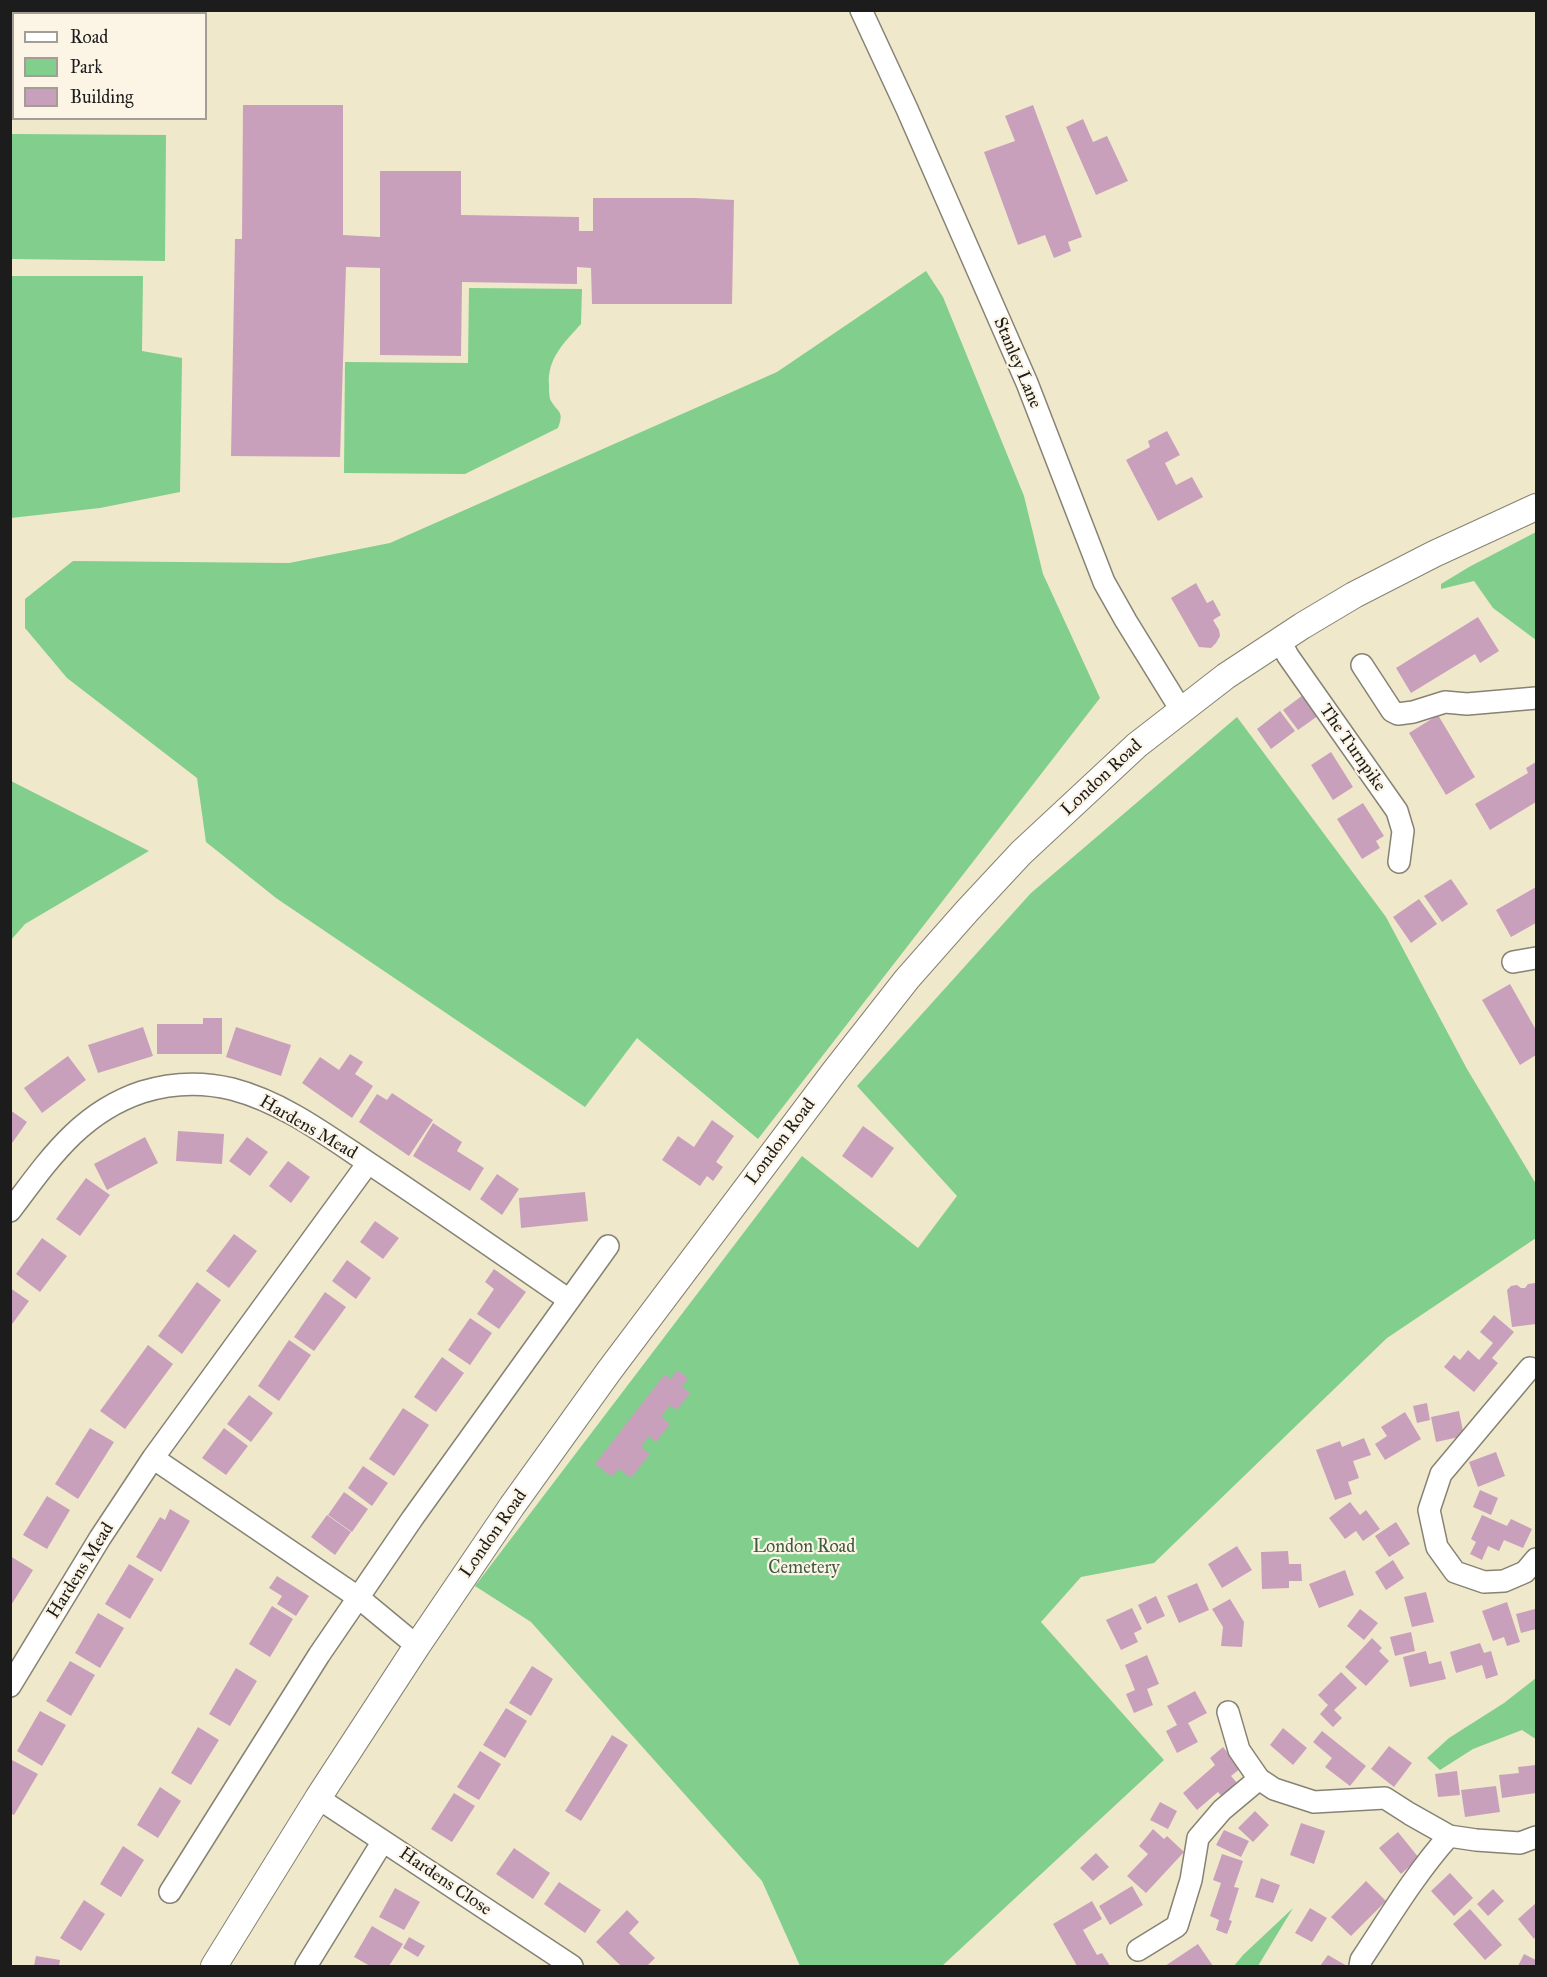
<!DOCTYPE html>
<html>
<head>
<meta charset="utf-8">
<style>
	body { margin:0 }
	#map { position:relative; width:1547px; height:1977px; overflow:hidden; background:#f0e8cb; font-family:"IM FELL Great Primer",serif }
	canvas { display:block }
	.frame { position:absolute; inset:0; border:12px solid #1c1c1c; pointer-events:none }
	.legend { position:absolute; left:12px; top:12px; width:195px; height:108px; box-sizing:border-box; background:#fcf5e5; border:2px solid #a29e95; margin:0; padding:8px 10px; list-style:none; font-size:18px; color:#1c1c1c }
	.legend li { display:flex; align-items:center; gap:12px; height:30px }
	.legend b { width:30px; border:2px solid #a29e95 }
</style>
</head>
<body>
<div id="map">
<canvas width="1547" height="1977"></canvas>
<div class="frame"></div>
<ul class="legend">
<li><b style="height:8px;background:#fff"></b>Road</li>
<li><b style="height:16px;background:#81ce8d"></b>Park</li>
<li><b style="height:16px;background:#c9a0bc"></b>Building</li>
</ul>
</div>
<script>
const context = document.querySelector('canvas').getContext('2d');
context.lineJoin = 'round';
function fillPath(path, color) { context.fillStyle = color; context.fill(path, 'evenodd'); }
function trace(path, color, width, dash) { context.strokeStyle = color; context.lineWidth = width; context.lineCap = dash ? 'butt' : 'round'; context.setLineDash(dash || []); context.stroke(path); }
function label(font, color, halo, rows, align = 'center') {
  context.font = font + ' "IM FELL Great Primer",serif'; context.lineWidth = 4.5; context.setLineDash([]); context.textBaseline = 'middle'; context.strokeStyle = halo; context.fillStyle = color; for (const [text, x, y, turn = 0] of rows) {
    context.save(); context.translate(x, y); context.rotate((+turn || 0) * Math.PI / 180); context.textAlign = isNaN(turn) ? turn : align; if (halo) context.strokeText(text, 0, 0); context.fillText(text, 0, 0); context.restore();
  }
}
const green = new Path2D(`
	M11 10H160V14H14L13 30 11 29Z
	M11 134 166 135 165 261 11 259Z
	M926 271 943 297 1024 496 1043 574 1100 698 758 1139 637 1038 585 1107 276 898 206 842 197 778 67 678 25 628V599L73 561 289 563 390 543 777 372Z
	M10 276H143L142 351 182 358 180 492 100 508 11 518Z
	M469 288 582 289 581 324C565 342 547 358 549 385 549 389 549 395 550 399 557 413 565 410 558 428L465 474 344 473 345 362 468 363Z
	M1536 532V640L1493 608 1474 581 1441 589V584L1469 567Z
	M1237 717 1386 917 1467 1069 1536 1184V1238L1387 1338 1154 1563 1081 1577 1041 1622 1164 1760 942 1966H800L762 1881 531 1622 475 1586 802 1156 918 1248 957 1196 857 1086 1031 893Z
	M11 781 149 851 25 924 11 940Z
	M1536 1678V1738H1534L1522 1730 1473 1749 1440 1770 1427 1758 1449 1738 1504 1703Z
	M1293 1908 1258 1966H1234L1243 1955Z`);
const building = new Path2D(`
	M243 105H343V235L380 237V171H461V215L579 217V231H593V198H695L734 200 732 304H592L591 268 577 267V284L462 282 461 356 380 355V268L346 267 340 457 231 456 235 239H242Z
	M1033 105 1082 237 1068 242 1071 251 1054 258 1045 235 1018 245 984 152 1015 141 1005 116Z
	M1083 119 1093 142 1107 136 1128 181 1096 195 1066 127Z
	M1167 431 1180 455 1165 463 1176 485 1192 477 1203 497 1158 521 1126 460 1150 447 1148 441Z
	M1196 583 1207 603 1213 600 1221 615 1213 620 1219 630 1220 636 1216 643 1211 648 1199 647 1171 598Z
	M1478 617 1499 651 1480 663 1475 654 1411 693 1396 668Z
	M1307 692 1322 713 1298 730 1283 710Z
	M1280 711 1295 731 1271 749 1257 729Z
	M1438 715 1475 777 1446 795 1409 733Z
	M1331 752 1353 787 1333 800 1311 765Z
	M1536 762V802L1490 830 1475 804 1528 773 1526 768Z
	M1363 803 1384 836 1376 841 1380 848 1362 859 1337 819Z
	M1451 879 1468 904 1442 922 1424 896Z
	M1536 887V923L1511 937 1496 910Z
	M1419 899 1437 924 1411 943 1393 917Z
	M1510 984 1536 1030V1055L1520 1065 1482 1000Z
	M203 1018H222V1054H157V1024H203Z
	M143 1027 153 1056 98 1073 88 1045Z
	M236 1027 291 1045 281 1076 226 1057Z
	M350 1054 363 1062 355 1074 373 1086 352 1118 302 1083 320 1057 339 1070Z
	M68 1056 86 1080 42 1113 24 1088Z
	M392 1093 433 1120 409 1156 359 1122 377 1094 387 1100Z
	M10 1110 27 1122 10 1146Z
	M712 1120 734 1136 716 1162 723 1167 713 1181 707 1176 700 1186 662 1160 678 1136 694 1147Z
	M433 1123 462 1142 457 1151 484 1168 470 1191 413 1156Z
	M863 1126 894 1148 872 1178 842 1156Z
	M178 1131 224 1134 222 1164 176 1161Z
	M145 1137 158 1163 107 1190 94 1164Z
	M247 1137 268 1152 250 1176 229 1161Z
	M288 1161 310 1177 291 1203 269 1186Z
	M497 1174 519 1189 502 1215 480 1199Z
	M86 1178 110 1195 80 1236 56 1219Z
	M585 1192 588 1221 521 1228 519 1198Z
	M375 1221 399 1238 383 1259 360 1242Z
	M234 1234 257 1251 229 1288 206 1271Z
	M42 1238 67 1256 40 1292 16 1274Z
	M347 1260 371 1278 356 1299 332 1281Z
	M494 1269 526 1292 499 1329 477 1314 494 1289 485 1282Z
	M197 1282 221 1300 182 1354 158 1336Z
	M1535 1283 1536 1284V1324L1512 1327 1507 1290 1511 1286 1517 1285 1521 1288H1525L1528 1284Z
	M10 1288 29 1301 10 1327Z
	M325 1292 346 1307 314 1351 294 1337Z
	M1494 1315 1514 1332 1492 1358 1498 1363 1474 1392 1444 1367 1454 1355 1460 1360 1468 1350 1479 1360 1493 1343 1480 1332Z
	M470 1318 492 1333 470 1365 448 1350Z
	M289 1340 311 1355 279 1401 258 1386Z
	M148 1345 173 1364 125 1429 100 1411Z
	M442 1357 464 1373 436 1412 414 1397Z
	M677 1370 688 1378 682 1387 690 1393 677 1410 670 1405 661 1417 670 1424 656 1442 649 1436 641 1447 650 1454 631 1478 619 1469 612 1477 595 1464 665 1374 671 1379Z
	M249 1395 273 1413 251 1442 227 1424Z
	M1427 1403 1430 1420 1417 1423 1413 1406Z
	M403 1408 429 1425 394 1476 369 1459Z
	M1459 1411 1464 1436 1436 1442 1431 1417Z
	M1405 1412 1421 1439 1385 1460 1375 1444 1387 1436 1381 1427Z
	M90 1428 114 1442 78 1499 55 1484Z
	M224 1428 248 1446 226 1475 202 1458Z
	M1364 1438 1371 1455 1353 1461 1359 1478 1348 1482 1352 1494 1335 1500 1316 1450 1340 1441 1342 1447Z
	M1496 1452 1505 1476 1478 1487 1469 1462Z
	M363 1466 388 1483 372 1506 348 1488Z
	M1480 1490 1498 1498 1491 1515 1473 1507Z
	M344 1492 368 1509 352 1532 328 1515Z
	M47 1496 70 1510 47 1549 23 1535Z
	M1350 1502 1360 1515 1366 1510 1380 1529 1363 1541 1356 1531 1345 1539 1329 1518Z
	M170 1509 190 1521 161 1572 136 1557 160 1517 165 1520Z
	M327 1515 351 1532 335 1555 311 1537Z
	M1482 1515 1507 1526 1511 1519 1532 1529 1523 1548 1504 1540 1499 1551 1488 1546 1482 1560 1470 1554 1476 1542 1471 1539Z
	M1396 1522 1410 1544 1389 1557 1375 1536Z
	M1237 1546 1252 1570 1222 1588 1208 1564Z
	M1288 1551 1289 1564H1301L1302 1581H1289V1588L1262 1589 1261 1552Z
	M10 1556 33 1570 10 1607Z
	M1393 1560 1404 1578 1386 1590 1375 1572Z
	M129 1564 154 1579 130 1619 105 1604Z
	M1345 1570 1354 1595 1319 1608 1309 1584Z
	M277 1576 309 1596 296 1616 277 1604 282 1596 269 1588Z
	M1197 1583 1209 1610 1179 1623 1167 1596Z
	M1426 1592 1434 1622 1412 1627 1404 1597Z
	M1156 1596 1165 1616 1147 1624 1138 1605Z
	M1230 1599 1244 1622 1242 1647 1221 1646 1223 1627 1212 1609Z
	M1507 1602 1520 1642 1507 1646 1504 1637 1493 1641 1482 1611Z
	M272 1606 293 1619 270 1657 249 1644Z
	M1132 1608 1142 1629 1134 1633 1138 1642 1121 1650 1106 1620Z
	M1360 1609 1378 1623 1364 1640 1347 1626Z
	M1535 1609 1536 1629 1521 1633 1516 1614Z
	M98 1613 124 1628 100 1668 75 1653Z
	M1411 1632 1415 1651 1395 1656 1390 1637Z
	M1372 1638 1382 1648 1379 1651 1389 1661 1366 1686 1345 1667Z
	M1480 1643 1484 1653 1491 1651 1498 1675 1486 1679 1482 1665 1456 1673 1450 1652Z
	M1426 1651 1429 1664 1441 1661 1446 1679 1410 1687 1403 1657Z
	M1147 1655 1159 1684 1147 1689 1153 1705 1134 1713 1126 1694 1135 1690 1125 1665Z
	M70 1661 95 1675 71 1716 46 1701Z
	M532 1666 553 1679 531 1716 509 1703Z
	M236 1668 257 1681 230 1726 209 1714Z
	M1341 1672 1357 1688 1334 1710 1342 1718 1333 1727 1320 1714 1328 1705 1318 1695Z
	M1195 1691 1207 1713 1188 1723 1198 1742 1177 1753 1166 1731 1177 1725 1167 1706Z
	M506 1708 527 1721 505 1758 483 1745Z
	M40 1711 66 1725 42 1766 17 1751Z
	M198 1727 219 1740 191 1785 171 1773Z
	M1283 1728 1307 1748 1293 1765 1270 1745Z
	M1322 1731 1366 1766 1350 1786 1325 1767 1332 1758 1313 1742Z
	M612 1735 628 1745 581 1821 565 1811Z
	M1389 1746 1412 1763 1394 1787 1371 1769Z
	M1223 1747 1241 1768 1231 1776 1238 1784 1223 1798 1218 1792 1197 1810 1183 1793 1215 1765 1210 1758Z
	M480 1751 501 1764 479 1800 457 1787Z
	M12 1760 38 1774 14 1815 10 1813V1763Z
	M1536 1765V1793L1502 1798 1499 1775 1519 1773 1518 1767Z
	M1457 1771 1460 1795 1438 1797 1435 1774Z
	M1496 1786 1500 1812 1465 1817 1461 1790Z
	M160 1787 181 1801 158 1838 137 1825Z
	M454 1793 475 1806 452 1842 431 1829Z
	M1160 1802 1177 1811 1168 1829 1150 1820Z
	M1255 1811 1269 1825 1253 1842 1238 1828Z
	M1301 1823 1325 1831 1314 1864 1290 1855Z
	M1153 1829 1164 1839 1167 1836 1184 1852 1146 1893 1127 1876 1148 1854 1139 1846Z
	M1224 1830 1249 1841 1241 1857 1216 1845Z
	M1398 1832 1419 1858 1401 1874 1379 1848Z
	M123 1846 144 1860 121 1897 100 1884Z
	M514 1848 550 1873 533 1899 496 1874Z
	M1096 1853 1109 1867 1093 1881 1080 1868Z
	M1222 1854 1243 1861 1234 1887 1239 1888 1229 1920 1232 1921 1227 1934 1216 1930 1219 1920 1210 1916 1221 1883 1213 1880Z
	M1450 1873 1473 1898 1454 1916 1431 1891Z
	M1261 1878 1280 1885 1273 1903 1255 1897Z
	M1366 1881 1386 1901 1351 1936 1331 1917Z
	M559 1882 601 1910 585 1933 544 1904Z
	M1132 1886 1143 1905 1110 1925 1099 1906Z
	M395 1888 420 1902 404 1930 379 1917Z
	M1493 1889 1504 1901 1488 1916 1477 1904Z
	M84 1900 105 1914 81 1951 60 1938Z
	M1092 1901 1102 1919 1083 1930 1097 1955 1102 1953 1110 1966H1077L1053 1924Z
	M1536 1903V1936L1534 1939 1518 1919Z
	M1310 1908 1327 1918 1312 1942 1295 1933Z
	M1470 1909 1502 1945 1485 1960 1453 1924Z
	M627 1910 639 1922 629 1933 655 1958 647 1966H621L596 1942Z
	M372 1926 403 1944 389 1966H370L354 1957Z
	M409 1937 425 1946 418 1957 403 1948Z
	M1198 1944 1213 1966H1165Z
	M1524 1954 1536 1960V1966H1518Z
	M1328 1955 1347 1966H1320Z
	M36 1956 60 1960 59 1966H34Z`);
const minor = new Path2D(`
	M861 10 907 109 1027 383 1104 582 1126 621 1181 710
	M1280 641 1288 656 1397 811 1403 831 1399 862
	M1362 665 1392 711 1398 714 1413 712 1445 702 1467 704 1536 698
	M1513 962 1536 958
	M10 1211C48 1161 79 1113 142 1092 171 1083 203 1082 232 1089 282 1102 325 1134 367 1162 435 1207 502 1254 569 1300
	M1530 1368 1441 1474 1429 1510 1437 1547 1455 1572 1484 1582 1504 1581 1525 1572 1536 1559
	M153 1458 359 1598 417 1646
	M10 1686 100 1538 153 1458 368 1163
	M1228 1712 1239 1750 1259 1779 1274 1789 1314 1802 1385 1798 1410 1814 1449 1836 1476 1840 1520 1843 1536 1837
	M318 1798 572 1966
	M170 1892 319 1655 412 1519 608 1246
	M1138 1950 1177 1926 1191 1880 1198 1838 1222 1810 1259 1779
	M306 1966 383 1841
	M1360 1966 1361 1960C1389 1918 1415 1874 1449 1836`);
const tertiary = new Path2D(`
	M214 1966 318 1798 417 1646 512 1506 609 1371 834 1072 907 979 967 911 1021 853 1137 745 1226 676 1302 626 1354 595 1434 554 1536 507`);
const streetNames = [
	["Stanley Lane",1017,363,67],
	["The Turnpike",1352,748,55],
	["London Road",1102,778,-43],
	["Hardens Mead",308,1128,30],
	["London Road",781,1142,-53],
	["London Road",494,1534,-55],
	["Hardens Mead",81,1571,-58],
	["Hardens Close",445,1882,34]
];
const parkNames = [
	["London Road",804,1548],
	["Cemetery",804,1569]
];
fillPath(green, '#81ce8d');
fillPath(building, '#c9a0bc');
trace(minor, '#868274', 24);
trace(tertiary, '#868274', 28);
trace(minor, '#fff', 21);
trace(tertiary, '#fff', 26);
label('18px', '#1c1c1c', '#fcf5e5', streetNames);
label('18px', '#3f5a44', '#fcf5e5', parkNames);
</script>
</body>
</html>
